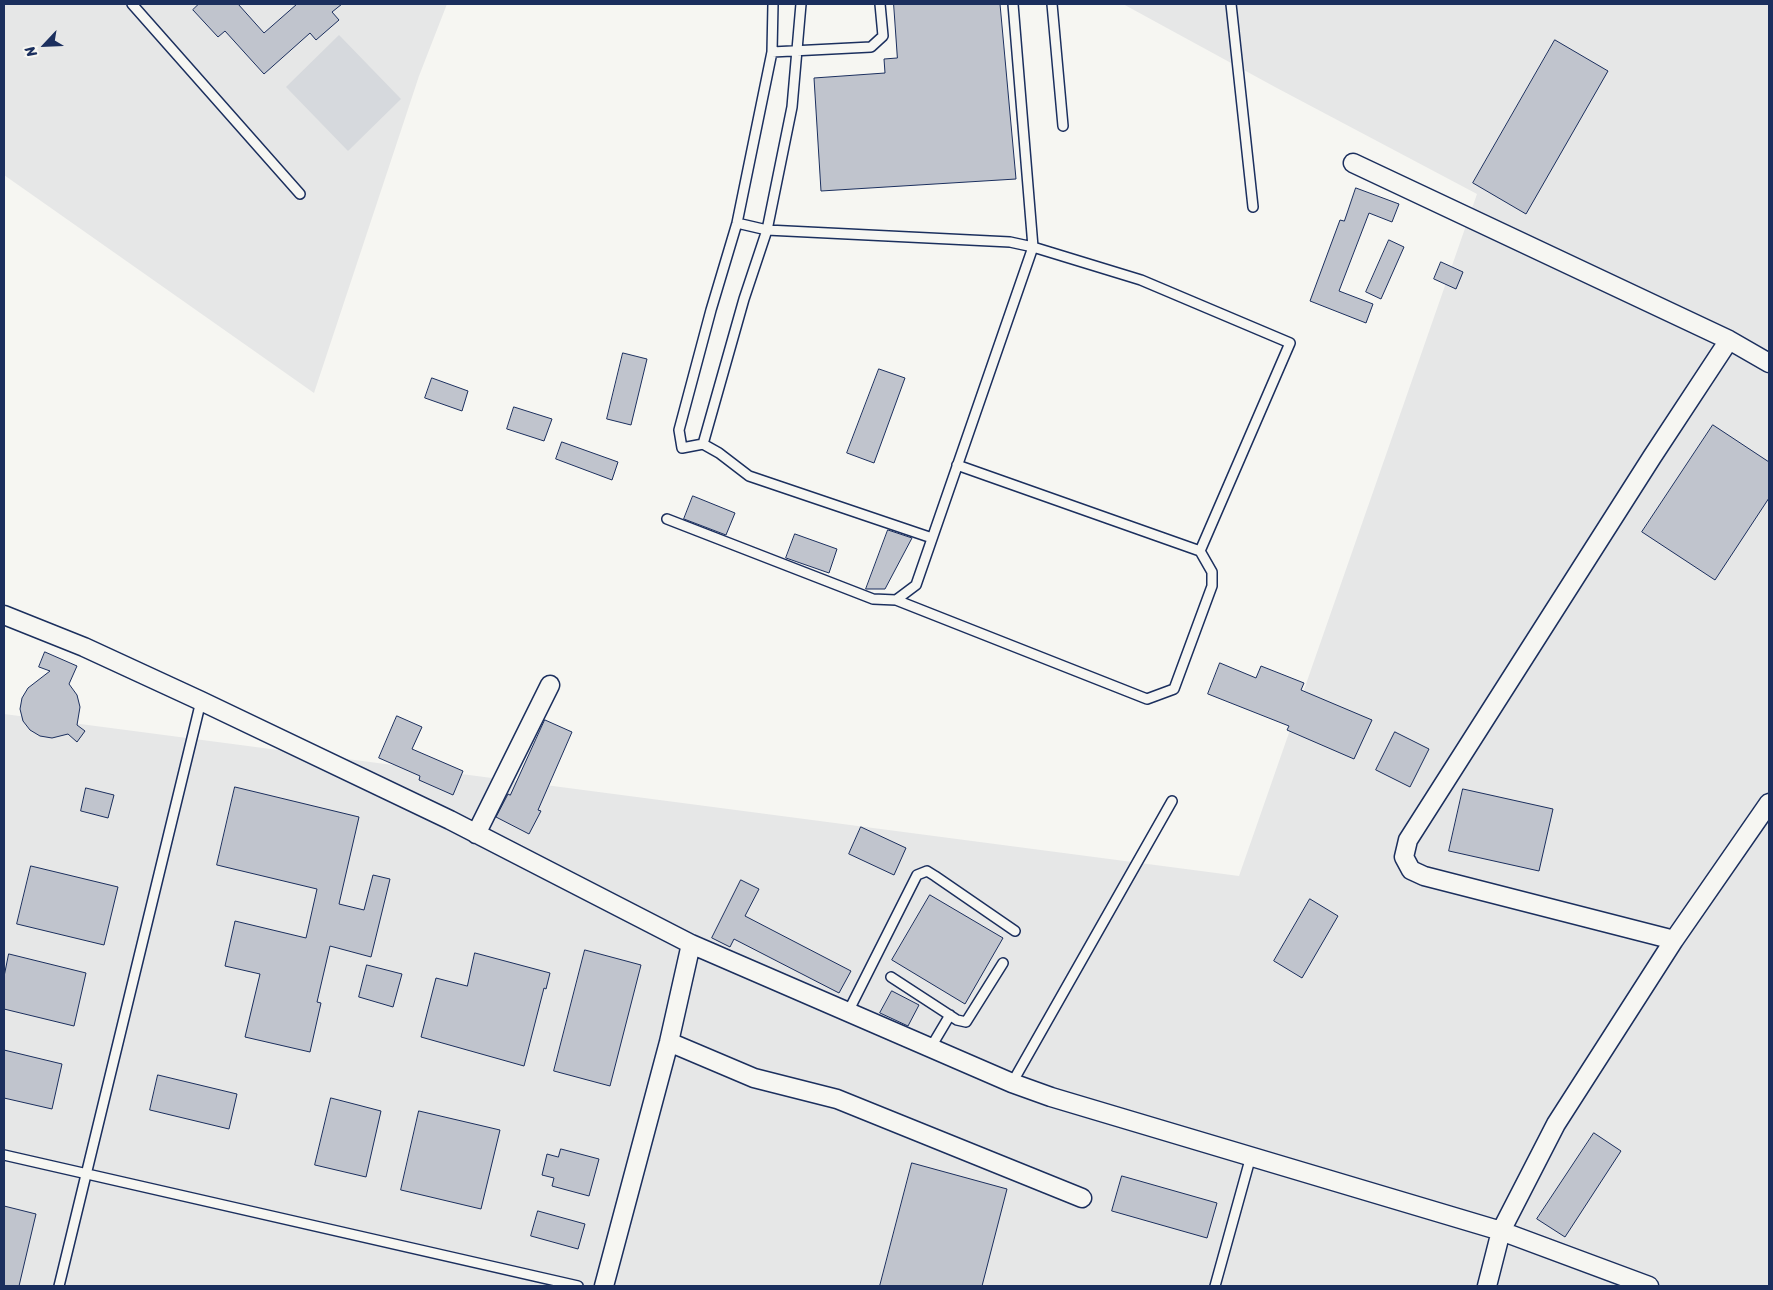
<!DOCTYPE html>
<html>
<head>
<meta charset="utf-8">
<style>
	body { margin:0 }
	#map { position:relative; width:1773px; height:1290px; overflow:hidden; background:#f6f6f2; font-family:Sriracha,sans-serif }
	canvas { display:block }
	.frame { position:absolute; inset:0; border:5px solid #1b2f5e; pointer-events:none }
	.north { position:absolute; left:20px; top:20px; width:50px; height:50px; -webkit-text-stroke:4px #f6f6f2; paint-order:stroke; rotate:245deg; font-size:14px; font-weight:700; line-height:20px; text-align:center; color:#1b2f5e }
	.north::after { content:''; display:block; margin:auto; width:18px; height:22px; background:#1b2f5e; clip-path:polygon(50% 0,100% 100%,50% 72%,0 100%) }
</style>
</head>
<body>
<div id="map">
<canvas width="1773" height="1290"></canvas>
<div class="frame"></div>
<div class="north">N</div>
</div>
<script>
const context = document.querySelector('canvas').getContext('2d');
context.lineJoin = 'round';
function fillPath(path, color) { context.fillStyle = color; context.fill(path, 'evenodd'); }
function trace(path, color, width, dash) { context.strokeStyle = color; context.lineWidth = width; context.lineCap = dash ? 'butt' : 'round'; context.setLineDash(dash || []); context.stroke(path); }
const built = new Path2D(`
	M4 4H447L419 76 314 393 4 175Z
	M1123 4H1769V1286H4V714L1239 876 1477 194 1275 87Z`);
const green = new Path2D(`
	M339 35 401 99 348 151 286 87Z`);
const building = new Path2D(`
	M199 4H238L264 33 297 4H342L332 12 339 20 316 40 310 33 264 74 225 31 218 37 193 10Z
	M894 4H1000L1016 179 821 191 814 78 885 73 884 59 897 58Z
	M1555 40 1608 71 1526 214 1473 183Z
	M1356 188 1399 204 1392 222 1369 213 1339 291 1373 304 1366 323 1310 301 1340 220 1344 221Z
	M1389 240 1404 247 1381 299 1366 292Z
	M1441 262 1463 272 1456 289 1434 279Z
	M623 353 647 359 631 425 607 419Z
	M879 369 905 378 874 463 847 453Z
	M432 378 468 391 462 411 425 398Z
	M514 407 552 419 544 441 507 429Z
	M1713 425 1769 462V498L1715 580 1642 532Z
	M562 442 618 462 612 480 556 459Z
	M693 496 735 513 726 535 684 519Z
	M888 530 912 538 885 589H866Z
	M795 534 837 549 829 573 786 558Z
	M45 652 77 666 69 684 77 695 80 707 77 725 85 731 77 742 68 734 52 738 40 736 30 730 23 721 20 709 22 698 28 688 50 671 39 667Z
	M1220 663 1256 678 1261 666 1304 683 1301 690 1372 720 1354 759 1287 730 1289 726 1208 694Z
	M397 716 422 727 412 749 463 771 453 795 419 780 420 776 379 758Z
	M545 720 572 732 538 810 541 811 529 834 496 817 508 794 510 795Z
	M1395 732 1429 749 1410 787 1376 770Z
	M235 787 359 817 339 904 364 910 373 875 390 879 371 957 330 946 317 1002 321 1003 310 1052 245 1037 260 974 225 966 235 921 306 938 317 889 217 865Z
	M86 788 114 795 108 818 81 811Z
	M1463 789 1553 809 1539 871 1449 851Z
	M861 827 906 848 894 875 849 854Z
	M31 866 118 887 104 945 17 924Z
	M741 880 759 889 745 916 851 971 839 993 734 939 730 947 712 938Z
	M930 895 1003 938 965 1004 892 960Z
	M1310 899 1338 916 1302 978 1274 961Z
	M585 950 641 965 610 1086 554 1071Z
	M475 953 550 973 546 989 544 988 524 1066 421 1037 436 978 467 986Z
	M9 954 86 973 74 1026 4 1009V977Z
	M367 965 402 974 393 1007 359 997Z
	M892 991 919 1005 908 1026 880 1013Z
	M4 1050 62 1064 52 1109 4 1098Z
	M158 1075 237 1094 229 1129 150 1110Z
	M331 1098 381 1111 366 1177 315 1165Z
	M419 1111 500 1130 481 1209 401 1190Z
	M1594 1133 1621 1151 1565 1237 1537 1219Z
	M561 1149 599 1159 589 1196 552 1186 554 1178 542 1175 547 1154 558 1157Z
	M912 1163 1007 1189 982 1286H880Z
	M1122 1176 1217 1203 1207 1238 1112 1211Z
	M4 1206 36 1214 19 1286H4Z
	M538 1211 585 1224 578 1249 531 1236Z`);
const lane = new Path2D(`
	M132 4 300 194
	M773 4 772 52 737 223 711 310 679 430 682 448 703 444 719 453 749 476 932 538
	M1052 4 1063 126
	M1231 4 1253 207
	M772 52 871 47 883 36 880 4
	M737 223 767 230 1010 242 1033 247 1141 280 1290 343 1200 551 957 465
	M703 444 744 299 767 230 792 107 801 4
	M667 519 873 599 896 600 916 585 1033 247 1013 4
	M896 600 1147 699 1174 689 1212 586V572L1200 551
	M891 977 957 1020 966 1022 1003 963
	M848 1012 917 875 927 871 935 876 1015 931
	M931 1047 950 1015
	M1012 1083 1172 801
	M4 1155 578 1286
	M59 1286 201 701
	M1215 1286 1251 1156`);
const street = new Path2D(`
	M1353 163 1729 340 1769 363
	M4 615 84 647 201 701 450 820 691 944 1012 1083 1051 1097 1501 1231 1649 1286
	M476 834 550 685
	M1674 940 1424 876 1411 870 1404 857 1408 840 1652 457 1729 340
	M669 1042 754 1078 837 1099 1082 1198
	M604 1286 669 1042 691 944
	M1487 1286 1501 1231 1556 1124 1674 940 1769 803`);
fillPath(built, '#e6e7e7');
fillPath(green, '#d6d9dd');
fillPath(building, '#c0c4cd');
trace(building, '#1b2f5e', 1);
trace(lane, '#1b2f5e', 12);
trace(street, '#1b2f5e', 21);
trace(lane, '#f6f6f2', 9);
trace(street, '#f6f6f2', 18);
</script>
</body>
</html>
